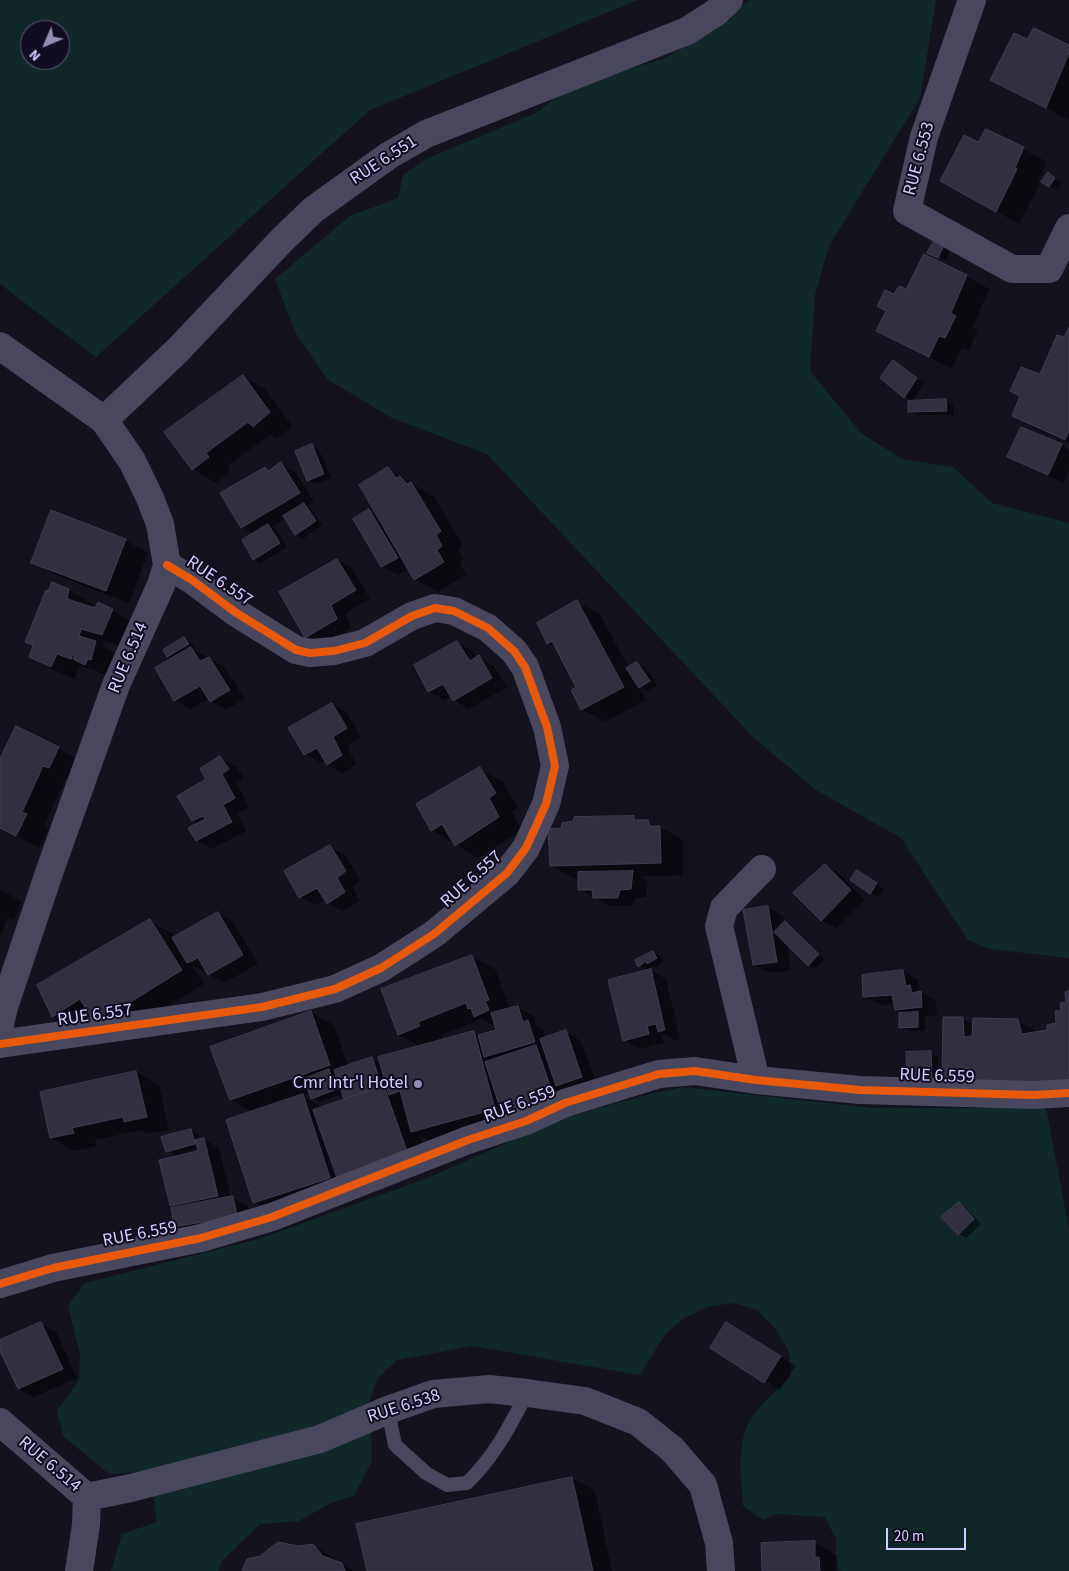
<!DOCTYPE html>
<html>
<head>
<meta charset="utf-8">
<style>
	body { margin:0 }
	#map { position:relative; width:1069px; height:1571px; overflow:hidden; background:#14121d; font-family:"Source Sans 3",sans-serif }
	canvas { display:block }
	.north { position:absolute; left:20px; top:20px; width:50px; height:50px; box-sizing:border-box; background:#110d21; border:1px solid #5f5a7a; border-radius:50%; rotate:225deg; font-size:14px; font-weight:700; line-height:20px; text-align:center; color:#d4ceff }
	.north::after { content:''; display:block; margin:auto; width:18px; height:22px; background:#918cb0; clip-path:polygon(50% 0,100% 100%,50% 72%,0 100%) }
	.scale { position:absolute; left:886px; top:1528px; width:80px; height:22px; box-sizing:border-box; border:2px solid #d4ceff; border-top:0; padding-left:6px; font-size:15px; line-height:18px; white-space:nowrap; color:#d4ceff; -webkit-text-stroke:4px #110d21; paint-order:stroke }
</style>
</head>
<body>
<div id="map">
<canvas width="1069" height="1571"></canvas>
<div class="north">N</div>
<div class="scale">20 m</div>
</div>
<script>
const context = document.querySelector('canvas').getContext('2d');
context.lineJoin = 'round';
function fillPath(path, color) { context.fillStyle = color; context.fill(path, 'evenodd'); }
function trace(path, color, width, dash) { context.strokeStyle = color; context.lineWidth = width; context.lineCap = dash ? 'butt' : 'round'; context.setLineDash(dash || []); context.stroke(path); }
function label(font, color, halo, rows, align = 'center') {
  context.font = font + ' "Source Sans 3",sans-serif'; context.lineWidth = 4; context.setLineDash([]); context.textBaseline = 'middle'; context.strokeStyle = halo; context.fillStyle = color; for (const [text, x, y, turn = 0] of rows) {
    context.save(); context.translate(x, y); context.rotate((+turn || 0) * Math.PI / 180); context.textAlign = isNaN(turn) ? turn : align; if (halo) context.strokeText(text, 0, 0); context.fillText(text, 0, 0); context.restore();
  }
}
const green = new Path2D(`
	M0 0H638L370 110 96 357 0 284ZM30 30H60V60H30Z
	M750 0H936L920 98 829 246 815 295 810 371 861 433 902 459 953 467 992 503 1069 523V958L989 949 968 940 901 838 816 790 754 738 487 454 392 418 327 379 295 332 275 279 350 216 398 198 403 175 424 160 538 112 569 86 664 59Z
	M683 1087 873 1108H1046L1069 1229V1571H835L836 1539 825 1517 775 1514 763 1520 743 1506C741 1474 734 1436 758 1409 768 1397 780 1387 791 1376L789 1352 776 1329 757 1310 733 1303 707 1307 684 1318 666 1333 640 1375 472 1346 397 1360 378 1378 370 1399 372 1461 354 1496 331 1503 299 1521 260 1524 221 1562 219 1571H111L122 1534 157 1522 150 1471 109 1474 63 1436 57 1411 79 1380 80 1354 68 1306 85 1283 262 1238 430 1177 563 1118 654 1093Z`);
const shadow = new Path2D(`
	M1027 41 1069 46V120L991 79Z
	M987 130 1047 162 1038 182 1040 183 1019 224 965 194 979 144Z
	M1048 174 1062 183 1057 190 1043 182Z
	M935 242 950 250 946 261 929 252Z
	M966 276 989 289 973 327 978 330 968 351 962 348 952 369 878 331 895 295 907 291Z
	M1069 330V443L1036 429 1013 416 1064 339Z
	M901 366 924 383 912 401 904 397Z
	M243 377 266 390 292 426 277 439 270 435 228 466 231 470 216 483 193 469 165 432Z
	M946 400 953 405 954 415H916L909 411Z
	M1061 445 1069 450V470L1064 483 1024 465 1009 457Z
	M312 446 319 450 331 478 315 484 308 480Z
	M281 464 296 473 314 502 307 506 311 509 322 525 303 539 296 534 286 519 272 527 276 529 287 547 261 563 253 559 254 534 242 527 265 469 269 471Z
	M388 469 434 497 463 545 458 549 464 559 460 563 466 575 438 592 415 579 409 569 398 575 382 566 369 511 378 516Z
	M125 540 148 553 129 603 56 575 33 562Z
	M337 560 353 569 370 599 345 614 352 628 321 646 306 637Z
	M69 590 92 604 91 608 112 610 135 623 125 647 104 641 103 646 119 655 108 677 94 670 80 666 74 679 53 670 30 657 34 646 27 642Z
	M577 602 600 615 629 668 637 663 645 667 657 685 647 691 638 686 646 700 605 722 582 709 577 687 557 648 548 643Z
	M184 639 192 643 195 648 193 649 224 667 245 699 226 710 211 701 209 698 191 709 175 700 173 659 168 657Z
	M457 642 472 651 477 658 479 657 494 666 507 687 469 709 454 700 451 696 445 700 429 692 415 666Z
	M332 704 347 713 361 737 347 746 356 764 343 773 327 765 325 760 321 763 305 754Z
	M58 748 81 761 72 780 66 778 44 826 49 829 39 848 0 828V762Z
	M220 758 236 767 244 778 236 783 249 807 238 814 246 831 212 849 196 840 199 824 193 820 207 779Z
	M480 769 503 782 518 807 512 812 522 830 478 858 432 830Z
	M634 818 641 822H648L660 827 683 840V875L641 877 648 881 646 897 635 898 633 906H609L579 889V879H575L552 866Z
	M330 846 345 855 360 880 352 887 360 901 343 911 328 903 326 900 316 905 300 897Z
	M825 865 840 874 865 900 837 928 821 920Z
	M864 875 884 889 878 897 871 893Z
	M0 889 22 902 14 920 8 918 0 937Z
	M768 907 783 916 784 924 786 922 793 927 825 959 816 969 808 965 787 943 791 970 769 973 754 964Z
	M218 913 233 922 258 964 224 983 209 974 206 970 203 971 192 965 204 984 119 1036 75 1029 53 1016 150 921 173 934 175 937Z
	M653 952 660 956 663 962 656 967 653 966 647 970 639 966Z
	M472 956 495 969 510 1009 518 1007 533 1016 536 1026 543 1030 546 1039 566 1032 581 1041 597 1085 572 1094 563 1089 569 1105 435 1144 419 1135 430 1167 277 1216 254 1202 253 1112 231 1100 311 1012 334 1025 348 1066 371 1058 381 1064 420 1047 399 1035 382 990ZM481 1019 497 1028V1031L480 1036 473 1032 443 1040 441 1035ZM310 1093 312 1098 320 1102 344 1093 345 1099 348 1100 324 1108 302 1096Z
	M650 970 666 979 680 1039 674 1040 664 1034 661 1035 664 1043 640 1049 625 1040Z
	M903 971 918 980 920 992 936 1001 937 1015 925 1017V1031H908L900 1027 906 1014 896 1009 895 1004 880 1005 865 996Z
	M1069 992V1098L944 1080 963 1019 974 1025 1018 1020 1039 1033 1049 1031 1058 1024 1062 1011 1068 1003Z
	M908 1053H931L938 1057 939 1082 916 1083Z
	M136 1072 159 1085 169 1130 148 1134 141 1130 95 1140 96 1146 74 1151 51 1137Z
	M191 1130 198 1134 200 1140 204 1139 219 1148 231 1198H233L248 1206 252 1224 191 1235 176 1227V1208L171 1206 176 1157 167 1151ZM198 1148 199 1152 179 1156V1154Z
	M959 1204 966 1208 981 1224 966 1238 959 1234Z
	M41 1323 56 1332 77 1378 34 1397 19 1389 0 1348V1341Z
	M742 1332 796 1366 780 1390 711 1348Z
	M572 1478 595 1491 612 1571H368Z
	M815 1542 837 1556 838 1569 841 1571H763Z
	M313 1545 353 1571H244L298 1547Z`);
const building = new Path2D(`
	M1034 28 1069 45V53L1046 108 990 80 1014 33 1027 39Z
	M986 129 1024 147 1015 168 1017 169 996 212 940 181 964 135 978 142Z
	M1048 172 1055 178 1049 187 1041 182Z
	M934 241 944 245 938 258 927 253Z
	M924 254 967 275 951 313 956 316 945 338 939 336 929 357 876 331 886 311 877 306 885 290 894 294 899 286 906 289Z
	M1069 328V431L1065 440 1012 416 1020 396 1010 391 1021 367 1040 374 1057 335 1064 337Z
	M893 360 917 378 904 398 880 378Z
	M243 375 270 412 253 427 248 422 206 453 209 457 192 470 164 432Z
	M946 399 947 411 908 412V401Z
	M1021 427 1062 444 1048 475 1007 457Z
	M312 444 324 474 307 481 295 451Z
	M281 462 300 493 241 528 220 493 265 467 268 471Z
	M388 467 396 478 400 476 407 484 411 482 441 531 436 535 442 546 437 550 444 562 414 580 359 485Z
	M304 503 316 521 295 535 283 516Z
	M369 509 398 558 381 567 353 519Z
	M51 510 126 539 106 591 31 563Z
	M268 524 280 543 253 560 242 540Z
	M337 559 356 590 331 605 337 619 305 638 279 592Z
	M52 582 69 589 67 599 95 608 98 602 113 609 102 635 81 629 79 636 96 641 91 660 88 659 85 665 73 659 75 655 73 654 71 659 57 654 51 667 29 657 33 645 25 642 46 590 48 591Z
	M577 600 624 687 581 710 571 690 576 687 569 674 552 641 547 644 537 623Z
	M184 637 189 644 167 657 163 650Z
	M457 641 470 661 479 655 492 678 453 701 443 684 428 692 414 665Z
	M191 647 200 661 209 657 230 690 210 702 200 686 174 701 155 668Z
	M637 662 650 681 639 688 626 668Z
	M332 703 347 728 333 737 342 755 327 765 317 748 304 755 288 728Z
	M16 726 59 747 49 768 43 766 22 812 27 814 16 836 0 828V759Z
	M220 756 229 769 222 774 235 798 223 805 232 822 196 841 188 828 205 819 203 816 192 821 177 796 206 779 200 769Z
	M480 767 496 793 489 798 499 817 455 846 442 824 431 831 416 804Z
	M634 816V820H648L650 826H660L661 863 550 866 548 829 561 828 562 823 573 821 574 817Z
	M330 845 346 871 337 878 345 892 327 904 317 888 299 898 284 871Z
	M825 864 851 890 821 921 793 893Z
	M857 870 877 883 870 894 850 880Z
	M633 871 631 889 620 890 618 898H593L592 890H578V872Z
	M768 906 777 962 753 965 743 910Z
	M218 912 243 955 208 975 198 958 187 963 172 938Z
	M150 919 182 970 95 1024 80 999 52 1017 37 985Z
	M785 921 819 954 808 966 774 932Z
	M653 951 657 958 647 964 646 961 638 967 635 960Z
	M472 955 489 1000 485 1001 489 1010 474 1017 471 1008 468 1009 466 1003 418 1022 420 1026 398 1035 381 989Z
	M651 969 665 1030 658 1032 656 1024 647 1026 649 1034 623 1041 608 980Z
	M903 970 906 986 910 985 912 993 921 991 922 1007 895 1010 892 995 863 997 862 975Z
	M1069 991V1080L996 1084 942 1081 943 1017H963L964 1037 972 1036 973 1018 1018 1019 1022 1034 1047 1030V1025L1056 1023 1055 1011 1061 1010 1060 1003 1066 1002 1065 992Z
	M518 1006 523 1022 528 1020 535 1042 484 1057 478 1035 496 1030 491 1013Z
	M311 1011 330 1065 230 1100 210 1047Z
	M918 1012V1027L899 1028V1013Z
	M566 1030 582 1077 556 1086 540 1039Z
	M474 1031 495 1109 411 1132 400 1091 389 1095 378 1057Z
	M536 1045 554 1097 502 1114 485 1062Z
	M931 1051 932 1079H907L906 1052Z
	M372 1057 382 1086 344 1099 334 1070Z
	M329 1069 337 1089 311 1099 304 1079Z
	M136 1071 147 1117 124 1122 123 1117 72 1128 74 1133 50 1138 40 1092Z
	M384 1086 408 1154 337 1178 313 1110Z
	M303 1094 330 1178 253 1203 226 1120Z
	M191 1129 195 1144 166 1152 161 1137Z
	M204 1138 218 1196 170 1206 159 1160 198 1151 195 1140Z
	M233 1196 237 1216 174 1227 171 1208Z
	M959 1202 974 1219 958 1235 941 1217Z
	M41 1322 63 1369 18 1389 0 1351V1340Z
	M726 1322 781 1356 764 1383 710 1348Z
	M572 1477 593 1571H367L356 1524Z
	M815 1541V1557H819L820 1571H762L761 1543Z
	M278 1542 298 1546 313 1544 323 1556 342 1563 345 1571H242L247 1559 260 1556Z`);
const service = new Path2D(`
	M388 1410 395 1445 426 1473 447 1485 467 1483C494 1457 510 1426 527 1393`);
const minor = new Path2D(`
	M972 0 924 137 907 211 1012 269H1049L1069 228
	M0 346 104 420 132 461 150 498 160 524 167 565 161 585 116 685 50 870 4 1007 0 1024
	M104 420 178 350 281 241 313 210 388 156 426 134 687 31 715 13 729 0
	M0 1044 262 1007 335 989 381 968 434 934 507 873 526 848 546 804 555 766 547 727 525 667 514 651 488 628 454 611 435 608 412 616 365 643 334 651 310 653 296 650 235 612 192 580 167 565
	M756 1080 719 926 724 908 762 869
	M0 1284 53 1268 201 1238 272 1217 468 1140 526 1121 565 1103 659 1074 695 1071 756 1080 860 1090 1033 1095 1069 1093
	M0 1422 87 1497 86 1525 79 1571
	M87 1497 131 1488 320 1439 388 1410 433 1394 489 1389 527 1393 585 1401 638 1422 672 1449 703 1485 719 1543 721 1571`);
const cycleway = new Path2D(`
	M0 1044 262 1007 335 989 381 968 434 934 507 873 526 848 546 804 555 766 547 727 525 667 514 651 488 628 454 611 435 608 412 616 365 643 334 651 310 653 296 650 235 612 192 580 167 565
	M0 1284 53 1268 201 1238 272 1217 468 1140 526 1121 565 1103 659 1074 695 1071 756 1080 860 1090 1033 1095 1069 1093`);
const markers = [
	[418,1084,5,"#918cb0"]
];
const streetNames = [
	["RUE 6.553",920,159,-75],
	["RUE 6.551",384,161,-33],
	["RUE 6.557",219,582,34],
	["RUE 6.514",129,658,-67],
	["RUE 6.557",472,880,-42],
	["RUE 6.557",95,1016,-8],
	["RUE 6.559",937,1077,2],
	["RUE 6.559",520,1105,-21],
	["RUE 6.559",140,1235,-11],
	["RUE 6.538",404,1407,-18],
	["RUE 6.514",49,1465,40]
];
const poiNames = [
	["Cmr Intr'l Hotel",408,1084]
];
fillPath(green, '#112829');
fillPath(shadow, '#0007');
fillPath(building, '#32303f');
trace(building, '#403c51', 1);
trace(service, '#48475e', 14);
trace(minor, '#48475e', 28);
trace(cycleway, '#e8590c', 8);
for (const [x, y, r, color] of markers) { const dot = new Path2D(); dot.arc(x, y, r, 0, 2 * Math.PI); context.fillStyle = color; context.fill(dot); trace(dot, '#110d21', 2); }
label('18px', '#d4ceff', '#110d21', streetNames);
label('18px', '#d4ceff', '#110d21', poiNames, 'right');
</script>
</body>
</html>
